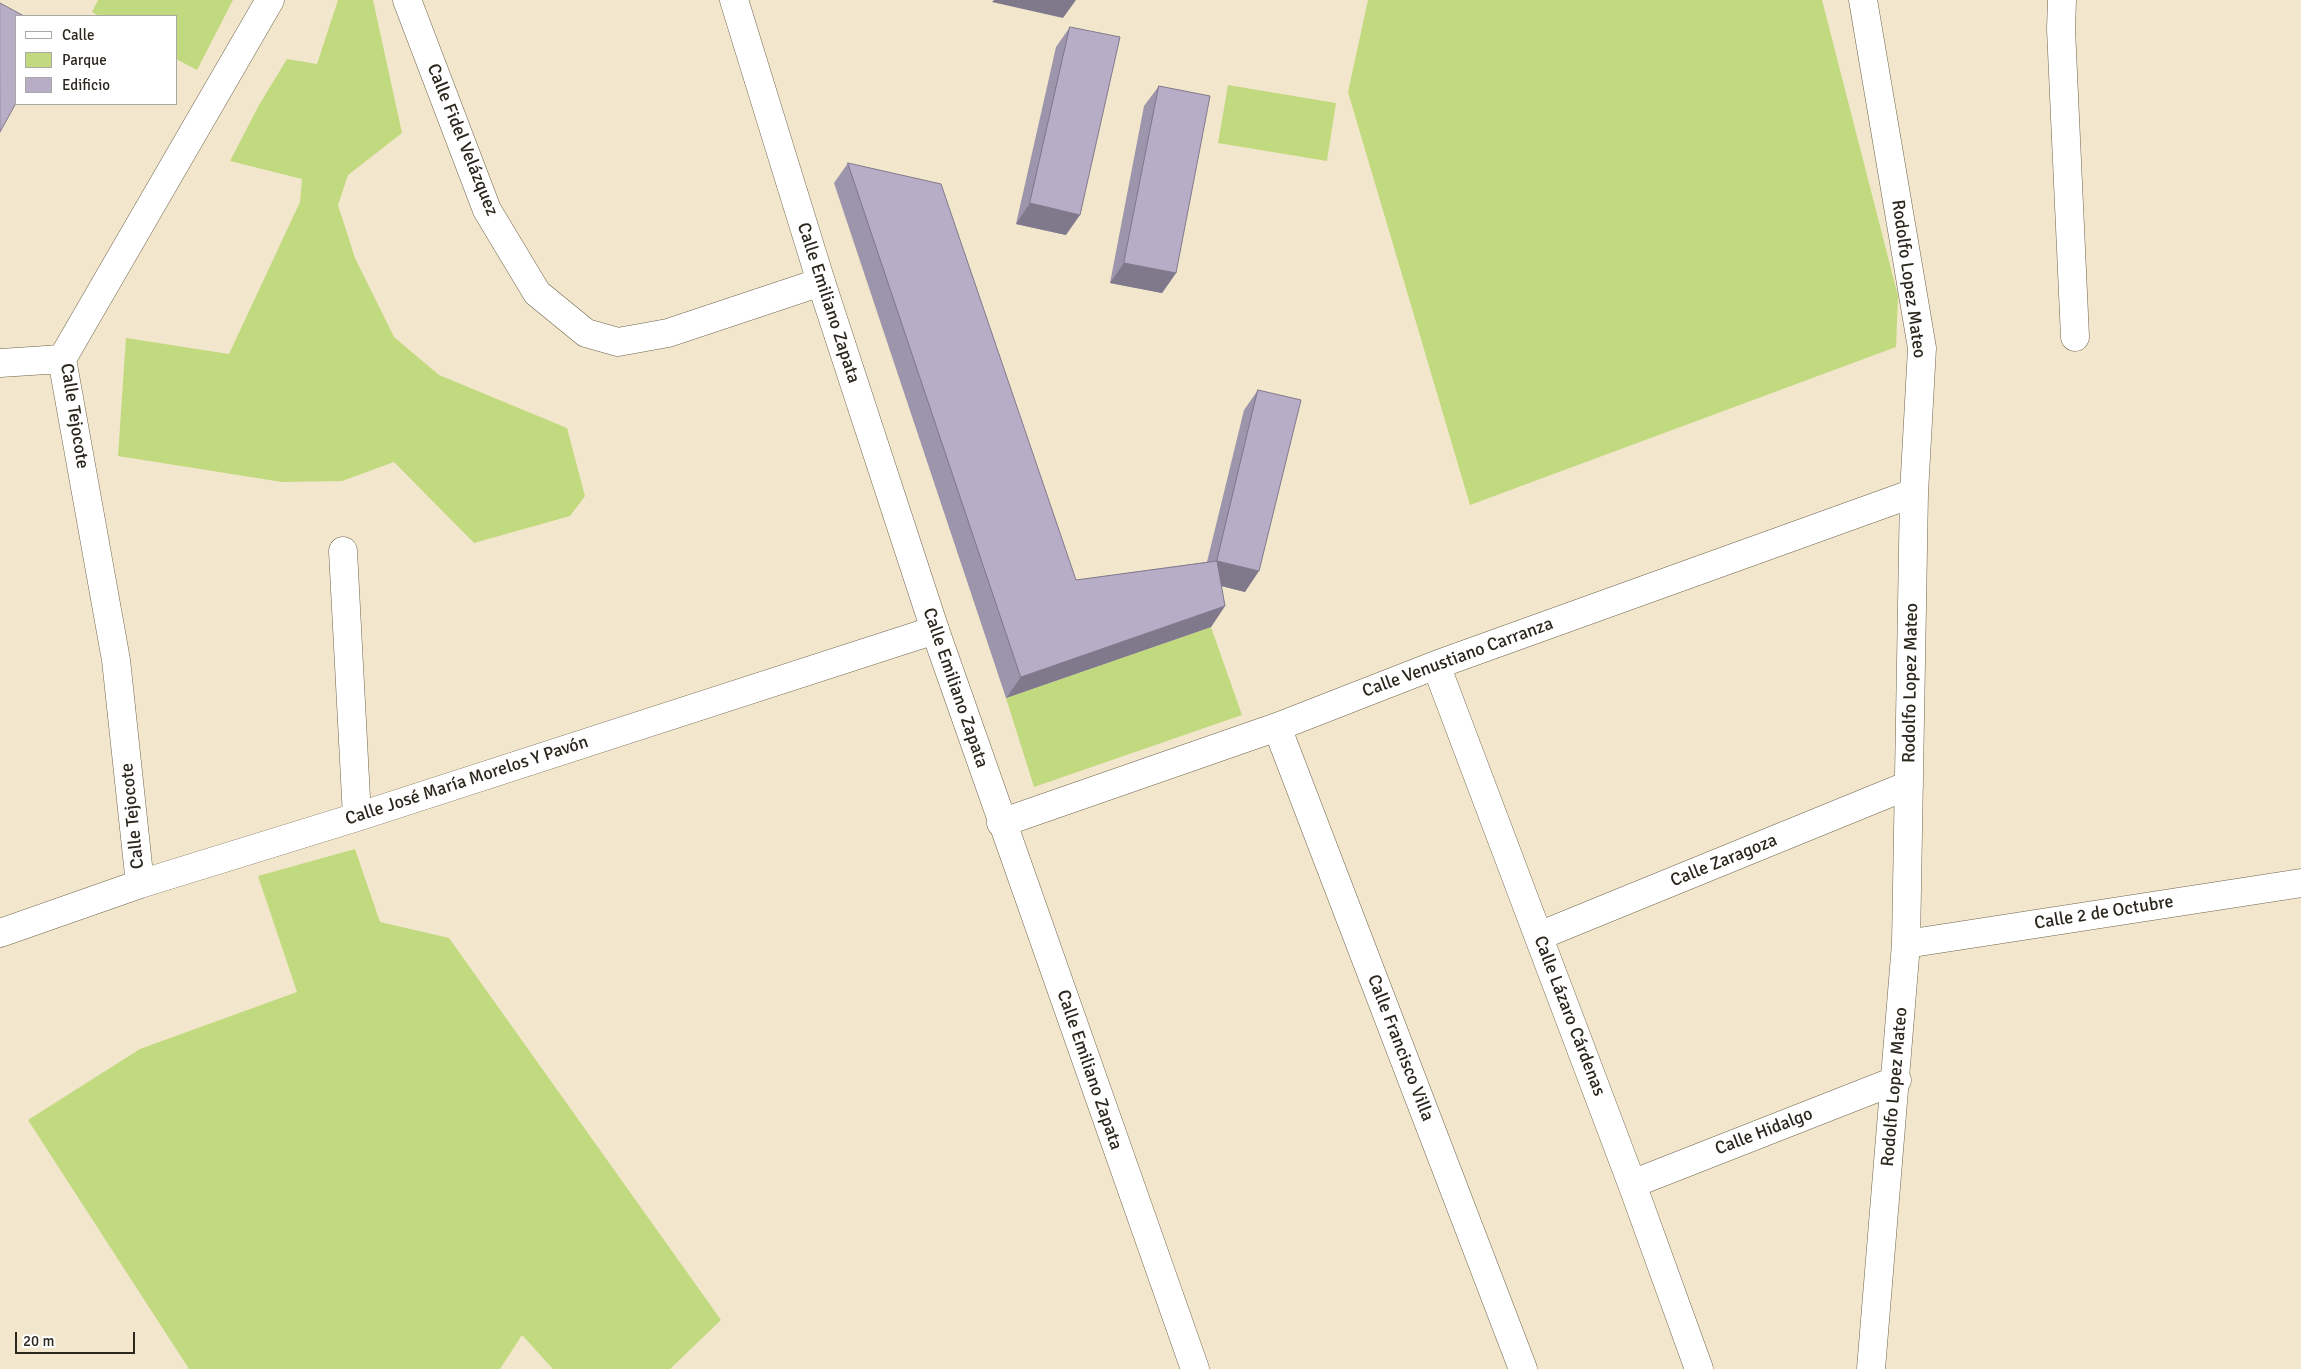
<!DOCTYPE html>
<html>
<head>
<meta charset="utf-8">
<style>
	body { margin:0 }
	#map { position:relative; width:2301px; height:1369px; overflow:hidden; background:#f2e6cc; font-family:Signika,sans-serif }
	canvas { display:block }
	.legend { position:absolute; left:15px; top:15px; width:162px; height:90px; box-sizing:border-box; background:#fff; border:1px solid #aaa9a5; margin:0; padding:6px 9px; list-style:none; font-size:15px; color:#2b271d }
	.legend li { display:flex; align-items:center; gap:10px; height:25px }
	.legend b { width:25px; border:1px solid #aaa9a5 }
	.scale { position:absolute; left:15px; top:1332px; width:120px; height:22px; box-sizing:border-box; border:2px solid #2b271d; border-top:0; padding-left:6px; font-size:15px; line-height:18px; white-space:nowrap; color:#2b271d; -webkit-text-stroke:4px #fff; paint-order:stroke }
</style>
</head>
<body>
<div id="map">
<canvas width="2301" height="1369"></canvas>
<ul class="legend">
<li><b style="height:6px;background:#fff"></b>Calle</li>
<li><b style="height:14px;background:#c2da7f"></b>Parque</li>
<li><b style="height:14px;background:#b7adc7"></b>Edificio</li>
</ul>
<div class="scale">20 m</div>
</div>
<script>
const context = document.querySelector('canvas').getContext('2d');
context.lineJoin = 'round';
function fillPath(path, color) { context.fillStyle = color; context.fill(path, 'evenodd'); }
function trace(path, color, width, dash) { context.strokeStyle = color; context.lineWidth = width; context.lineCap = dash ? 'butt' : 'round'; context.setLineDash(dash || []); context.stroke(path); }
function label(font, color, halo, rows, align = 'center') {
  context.font = font + ' Signika,sans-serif'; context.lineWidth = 4; context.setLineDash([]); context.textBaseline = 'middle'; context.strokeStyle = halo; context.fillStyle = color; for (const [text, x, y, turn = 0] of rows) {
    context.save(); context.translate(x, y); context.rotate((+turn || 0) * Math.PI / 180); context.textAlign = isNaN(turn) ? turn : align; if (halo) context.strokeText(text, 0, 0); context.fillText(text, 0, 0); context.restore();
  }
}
const green = new Path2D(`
	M98 0H233L197 70 176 59V16H99L92 12Z
	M338 0H373L402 133 348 175 338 205 355 258 394 337 439 375 567 428 585 496 570 516 474 543 394 462 342 481 282 482 118 456 126 338 229 354 300 202 302 179 230 161 259 105 287 59 317 64Z
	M1368 0H1822L1898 296 1896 347 1470 505 1348 92Z
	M1228 85 1336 103 1327 161 1218 143Z
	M1211 627 1242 715 1034 787 1006 698Z
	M355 849 380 922 449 938 721 1320 670 1369H553L522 1335 500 1369H189L28 1120 140 1049 297 992 258 876Z`);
const street = new Path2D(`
	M407 0 487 210 537 293 586 333 618 342 668 333 821 282
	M1863 0 1922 348 1914 493 1906 944 1871 1369
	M2062 0 2061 29 2075 337
	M0 363 62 359
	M343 551 357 817
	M1436 665 1632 1184 1699 1369
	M1277 727 1523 1369
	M1001 823 1277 727 1436 665 1914 493
	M140 884 116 660 62 359 270 0
	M0 933 140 884 357 817 935 630
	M1539 936 1909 785
	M1906 944 2301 883
	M1632 1184 1897 1080`);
const secondary = new Path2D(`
	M734 0 821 282 935 630 1195 1369`);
const wall = new Path2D(`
	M1070 27 1066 235 1016 224 1056 47Z
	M1159 86 1176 273 1162 293 1110 283 1144 106Z
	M848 163 1076 580 1207 562 1244 410 1258 390 1245 592 1221 586 1225 606 1211 627 1006 698 834 183Z`);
const shadedWall = new Path2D(`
	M994 0H1076L1063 18 992 2Z
	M1030 203 1080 215 1066 235 1016 224Z
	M1124 263 1176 273 1162 293 1110 283Z
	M1217 561 1259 571 1245 592 1202 581Z
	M1225 606 1211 627 1006 698 1021 677Z`);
const building = new Path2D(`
	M0 3 24 16H16V103L0 132Z
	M1070 27 1120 37 1080 215 1030 203Z
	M1159 86 1210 96 1176 273 1124 263Z
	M848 163 941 184 1076 580 1217 561 1225 606 1021 677Z
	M1258 390 1301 400 1259 571 1217 561Z`);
const streetNames = [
	["Calle Fidel Velázquez",462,140,68],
	["Rodolfo Lopez Mateo",1908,279,82],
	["Calle Emiliano Zapata",828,303,72],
	["Calle Tejocote",74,416,81],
	["Calle Venustiano Carranza",1458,658,-20],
	["Rodolfo Lopez Mateo",1911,683,-89],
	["Calle Emiliano Zapata",955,688,71],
	["Calle José María Morelos Y Pavón",467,781,-18],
	["Calle Tejocote",133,816,-96],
	["Calle Zaragoza",1724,861,-22],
	["Calle 2 de Octubre",2104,913,-9],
	["Calle Lázaro Cárdenas",1569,1016,69],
	["Calle Francisco Villa",1400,1048,69],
	["Calle Emiliano Zapata",1089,1070,71],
	["Rodolfo Lopez Mateo",1895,1087,-85],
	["Calle Hidalgo",1764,1132,-21]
];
fillPath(green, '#c2da7f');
trace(street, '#6e644c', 29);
trace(secondary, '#6e644c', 29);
trace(street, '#fff', 28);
trace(secondary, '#fff', 28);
fillPath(wall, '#9d95ab');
fillPath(shadedWall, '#80798b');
fillPath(building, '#b7adc7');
trace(building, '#80798b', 1);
label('18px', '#2b271d', '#fff', streetNames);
</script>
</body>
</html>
